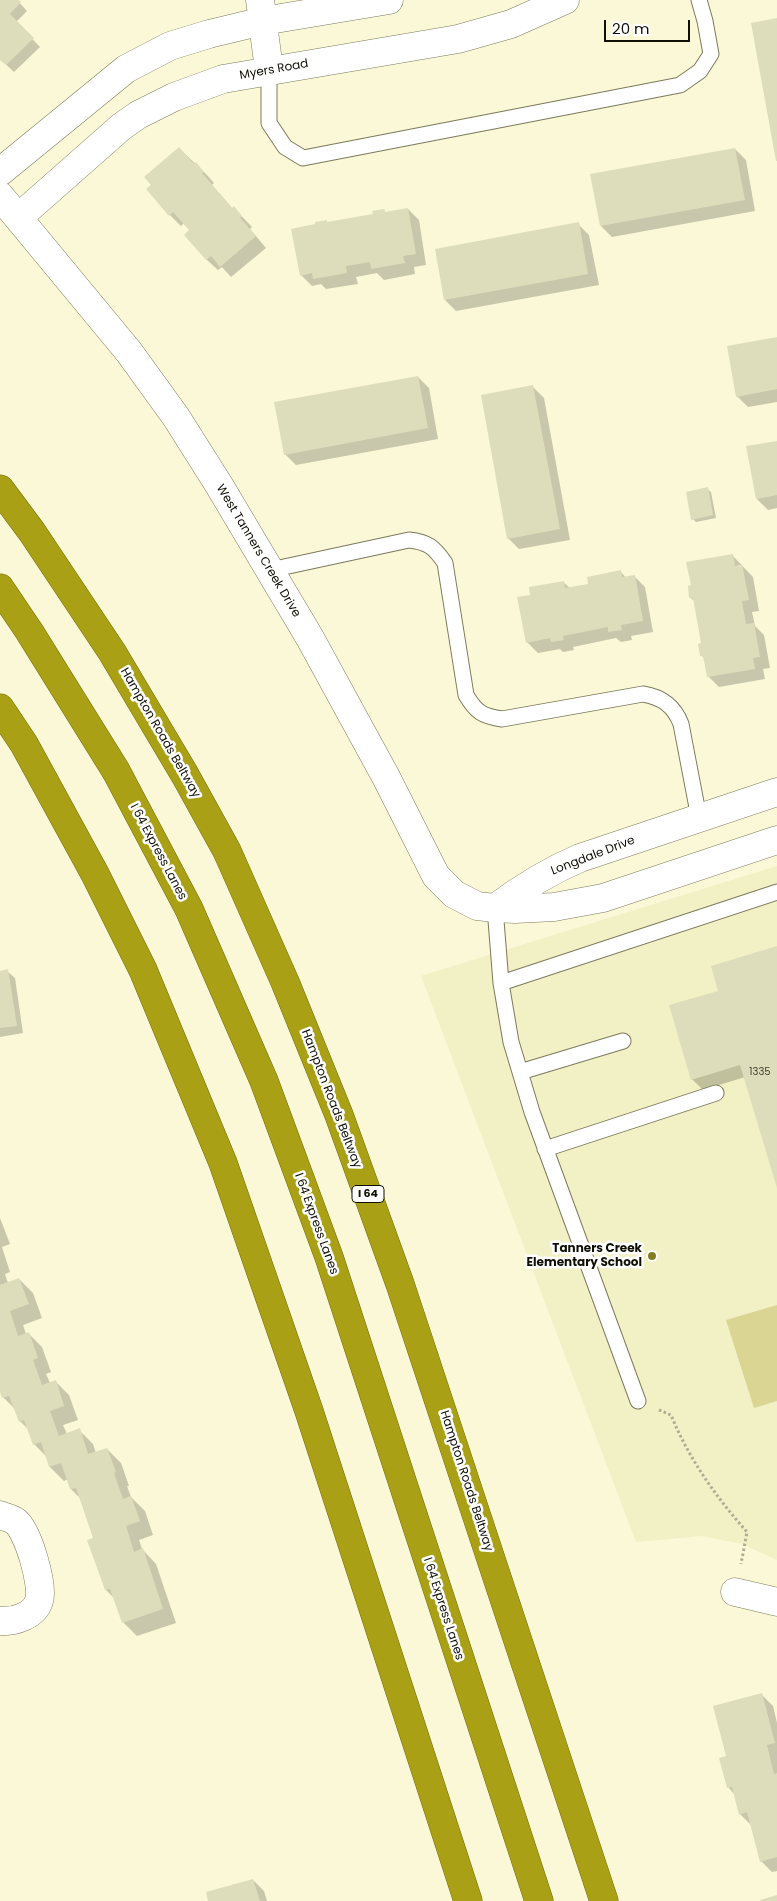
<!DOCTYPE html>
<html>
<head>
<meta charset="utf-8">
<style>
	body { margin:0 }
	#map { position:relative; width:777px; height:1901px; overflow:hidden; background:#faf8d6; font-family:Poppins,sans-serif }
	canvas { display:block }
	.scale { position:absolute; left:604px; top:20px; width:86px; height:22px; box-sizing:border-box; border:2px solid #100f05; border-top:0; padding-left:6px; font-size:15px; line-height:18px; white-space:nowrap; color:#100f05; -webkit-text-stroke:4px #fff; paint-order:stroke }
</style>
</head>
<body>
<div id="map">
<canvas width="777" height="1901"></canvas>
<div class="scale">20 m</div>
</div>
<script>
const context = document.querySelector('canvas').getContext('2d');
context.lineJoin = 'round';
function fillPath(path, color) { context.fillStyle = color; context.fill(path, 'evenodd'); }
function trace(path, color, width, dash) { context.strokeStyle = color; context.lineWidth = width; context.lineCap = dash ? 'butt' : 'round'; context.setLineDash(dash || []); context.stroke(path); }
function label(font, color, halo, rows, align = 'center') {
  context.font = font + ' Poppins,sans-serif'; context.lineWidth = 5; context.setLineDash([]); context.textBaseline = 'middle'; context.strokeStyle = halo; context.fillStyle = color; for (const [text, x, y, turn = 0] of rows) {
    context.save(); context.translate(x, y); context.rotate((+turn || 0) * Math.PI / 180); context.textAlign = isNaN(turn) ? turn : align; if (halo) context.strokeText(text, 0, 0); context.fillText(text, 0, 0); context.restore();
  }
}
const built = new Path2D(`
	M777 866V1560L742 1544 702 1536 636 1542 421 976Z`);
const green = new Path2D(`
	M777 1305V1401L754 1408 726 1320Z`);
const shadow = new Path2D(`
	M0 0H17L27 11 16 22 40 47 14 72 0 59Z
	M179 148 207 175 214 183 212 185 233 209 234 208 252 227 250 229 266 248 231 277 222 267 218 270 207 260 186 235 191 230 184 223 181 226 170 215Z
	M735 149 746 160 755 211 612 237 601 226Z
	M408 209 419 220 426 265 414 267 415 274 384 280 377 273 356 277 358 284 326 289 321 284 312 286 301 275 326 221 328 223 375 215 384 210 386 213Z
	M578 224 589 235 599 285 456 311 445 300Z
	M777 338V402L748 407 737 396Z
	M418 377 429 388 438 439 296 465 285 454Z
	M533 387 544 398 570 540 519 549 508 538Z
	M777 442V508L768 510 757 499Z
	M707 489 711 492 716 518 696 522 693 519Z
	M732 555 753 577 759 611 752 612 755 626 764 635 770 668 763 669 765 679 719 687 708 676 705 659 701 655 702 644 695 602 691 598Z
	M621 572 626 578 634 576 645 587 653 632 631 636 632 640 621 642 616 638 573 647 574 650 563 652 560 649 538 653 527 642 532 596 563 582 570 588 590 585Z
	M777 948V1185L745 1077 703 1090 692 1079 719 991Z
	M7 971 15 978 23 1033 0 1037V972Z
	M0 1218 10 1244 2 1247 10 1272 5 1274 8 1283 19 1279 33 1293 42 1318 23 1325 26 1334 28 1333 42 1347 51 1372 46 1374 50 1383 55 1381 69 1395 78 1420 63 1425 67 1434 79 1430 93 1444 96 1453 107 1449 121 1463 129 1486H127L131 1497 145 1511 153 1535 139 1540 142 1549 156 1564 176 1623 137 1636 123 1622 116 1600 106 1590 95 1539 81 1499 71 1489 68 1479 64 1481 50 1467 48 1458 34 1444 29 1430 20 1421 16 1410 3 1397 0 1388Z
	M762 1695 773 1706 777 1723V1871L772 1872 761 1861 751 1825 740 1814 735 1795 728 1787V1757Z
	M253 1880 264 1891 267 1901H210Z`);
const building = new Path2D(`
	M0 0H19L21 2 10 14 34 38 6 65 0 60Z
	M777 18V161H776L751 23Z
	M179 147 194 164 196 162 204 172 202 173 232 208 234 206 242 216 240 218 256 236 220 267 211 256 206 260 184 235 189 230 173 212 169 216 146 189 151 185 144 177Z
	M735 148 745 200 600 226 590 174Z
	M408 208 416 254 403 256 405 263 371 269 370 262 346 266 347 273 313 279 312 273 300 276 291 229 315 224V222L327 220V222L373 214 372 211 384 209 385 212Z
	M579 222 588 274 444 300 435 249Z
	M777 337V389L736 397 727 346Z
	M418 376 428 428 284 455 274 402Z
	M533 385 560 529 507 539 481 395Z
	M777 441V495L756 499 746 446Z
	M708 487 713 515 691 520 686 492Z
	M733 554 735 566 742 564 749 600 742 601 746 624 754 623 760 657 753 658 755 669 707 677 703 656H700L698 644 701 643 693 598H689L688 586 691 585 686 562Z
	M621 570 622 577 635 575 643 621 621 625 622 630 608 632V627L563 636 564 640 551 642 550 638 526 643 517 597 530 595 529 587 564 581 565 588 588 584 587 577Z
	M777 946V1188L740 1065 691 1080 669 1005 718 991 711 966Z
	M8 969 17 1026 0 1028V971Z
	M19 1278 29 1304 10 1311 18 1336 29 1332 38 1358 33 1360 42 1385 56 1380 64 1406 50 1411 59 1436 80 1428 88 1454 107 1448 116 1472 114 1473 123 1499 131 1496 140 1521 126 1526 134 1552 143 1548 163 1609 122 1623 110 1589 105 1590 87 1540 93 1538 76 1488 70 1489 61 1463 49 1467 41 1442 33 1445 24 1420 19 1422 9 1396 2 1398 0 1392V1285Z
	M762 1693 775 1743 767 1745 774 1774 777 1773V1857L760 1862 747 1812 739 1815 732 1787 727 1788 719 1758 726 1756 713 1706Z
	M253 1879 260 1901H208L206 1892Z
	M777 1895V1901H760V1900Z`);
const path = new Path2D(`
	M659 1410 671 1415C689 1459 716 1497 747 1532L741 1564`);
const service = new Path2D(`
	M269 70V123L285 147 303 158 680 85 700 71 711 54 705 21 699 0
	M270 570 409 540C428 542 434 547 445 563L466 695C476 712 482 716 502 719L643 694C662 697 674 706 681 724L699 818
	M495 908 501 983 511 1042 532 1112 638 1401
	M501 983 777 892
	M520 1072 623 1041
	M545 1149 716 1093`);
const minor = new Path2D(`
	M260 0 269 70
	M0 172 126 69 170 46 209 34 263 21 389 0
	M0 196 129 352 176 417 219 485 310 638 386 777 436 876 454 894 477 906 495 908 515 909 554 907 603 898 777 840
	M19 217 121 127 138 115 174 97 223 79 458 39 511 24 565 0
	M495 908C523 887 547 872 580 858L777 792
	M0 1515C4 1517 11 1518 15 1521 28 1530 44 1586 39 1601 34 1616 14 1622 0 1621
	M735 1592 777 1602`);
const motorway = new Path2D(`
	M0 489 32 532 112 652 185 775 227 851 285 982 339 1115 400 1284 604 1901
	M0 588 29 631 116 771 189 909 264 1081 329 1257 539 1901
	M0 708 24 744 95 874 143 970 223 1163 309 1411 468 1901`);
const markers = [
	[652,1256,5,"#857e25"]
];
const numberNames = [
	["1335",760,1072]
];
const shields = [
	[368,1194,32]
];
const shieldNames = [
	["I 64",368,1194]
];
const streetNames = [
	["Myers Road",274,70,-10],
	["West Tanners Creek Drive",258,551,59],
	["Hampton Roads Beltway",160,733,60],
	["I 64 Express Lanes",158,852,62],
	["Longdale Drive",593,856,-21],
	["Hampton Roads Beltway",331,1099,69],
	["I 64 Express Lanes",316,1224,70],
	["Hampton Roads Beltway",466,1481,72],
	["I 64 Express Lanes",443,1609,72]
];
const poiNames = [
	["Tanners Creek",642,1249],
	["Elementary School",642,1263]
];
fillPath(built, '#f2f0c5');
fillPath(green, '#dad592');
fillPath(shadow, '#0003');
fillPath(building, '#deddbb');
trace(service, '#7c7b5c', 17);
trace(minor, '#7c7b5c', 29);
trace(motorway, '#736d0f', 29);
trace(path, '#aead93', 3, [2.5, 2.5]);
trace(service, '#fff', 15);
trace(minor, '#fff', 28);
trace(motorway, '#a9a015', 28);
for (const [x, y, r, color] of markers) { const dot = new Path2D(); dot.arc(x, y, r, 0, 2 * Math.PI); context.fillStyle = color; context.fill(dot); trace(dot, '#fff', 2); }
label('10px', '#444232', null, numberNames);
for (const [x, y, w] of shields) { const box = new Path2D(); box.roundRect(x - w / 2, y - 8.5, w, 17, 4); context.fillStyle = '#fff'; context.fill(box); trace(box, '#100f05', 1); }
label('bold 11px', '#100f05', null, shieldNames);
label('12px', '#100f05', '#fff', streetNames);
label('bold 12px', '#100f05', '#fff', poiNames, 'right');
</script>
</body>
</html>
